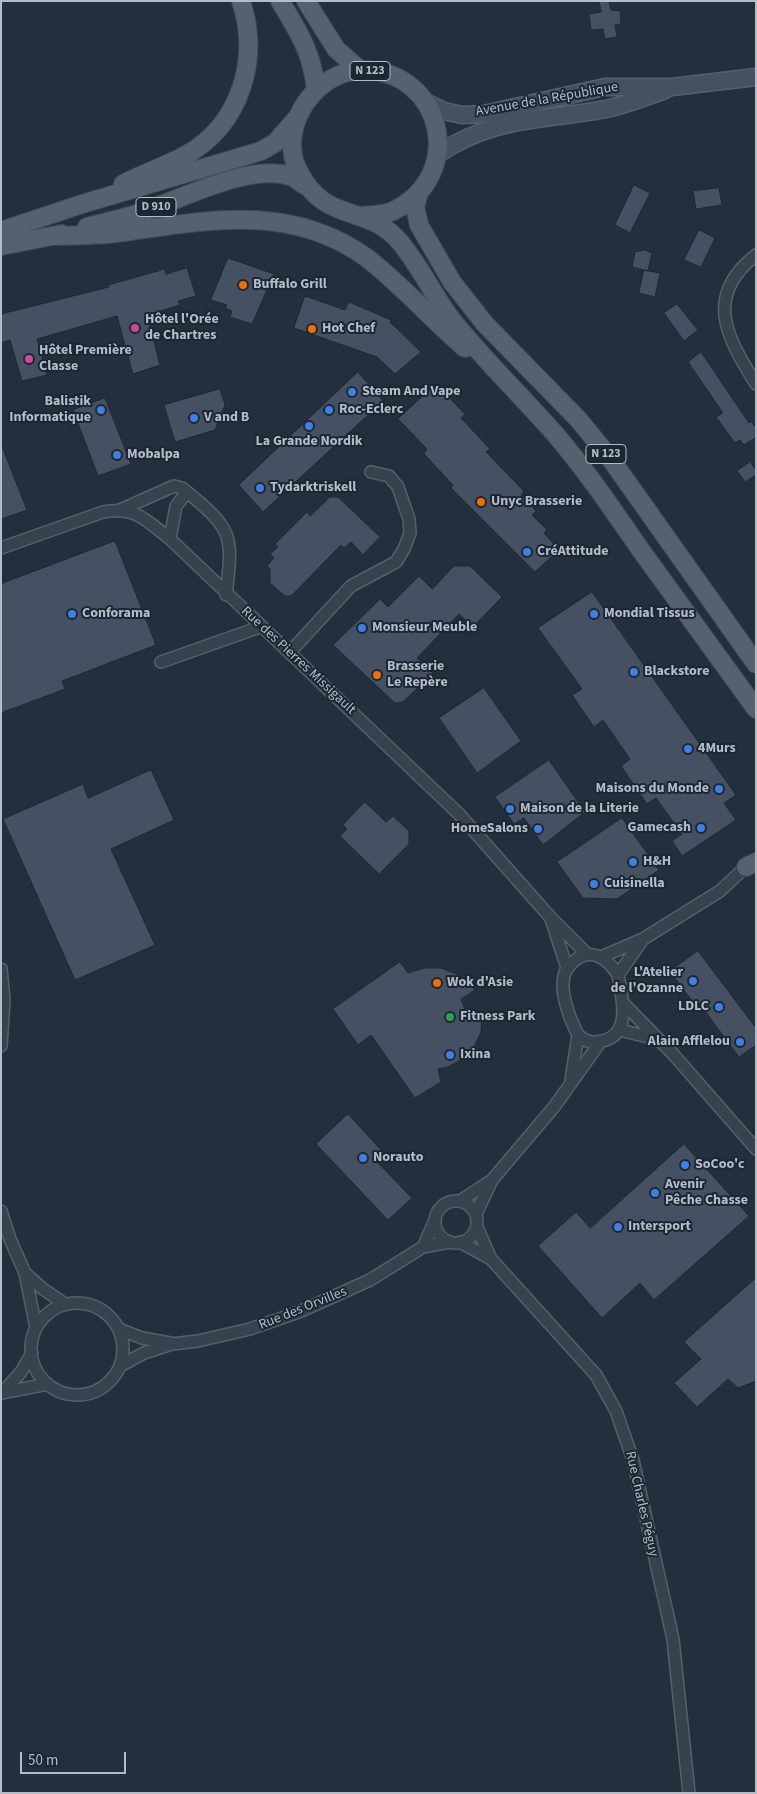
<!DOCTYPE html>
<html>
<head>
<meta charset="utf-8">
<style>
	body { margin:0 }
	#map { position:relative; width:757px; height:1794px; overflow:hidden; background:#242f3e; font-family:"Source Sans 3",sans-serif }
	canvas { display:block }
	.frame { position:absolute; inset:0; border:2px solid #b4bcc9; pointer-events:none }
	.scale { position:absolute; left:20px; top:1752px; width:106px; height:22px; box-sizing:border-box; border:2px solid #b4bcc9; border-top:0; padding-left:6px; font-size:15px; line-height:18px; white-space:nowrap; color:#b4bcc9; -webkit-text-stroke:4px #1d2633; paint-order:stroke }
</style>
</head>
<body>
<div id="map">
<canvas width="757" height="1794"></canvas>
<div class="frame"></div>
<div class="scale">50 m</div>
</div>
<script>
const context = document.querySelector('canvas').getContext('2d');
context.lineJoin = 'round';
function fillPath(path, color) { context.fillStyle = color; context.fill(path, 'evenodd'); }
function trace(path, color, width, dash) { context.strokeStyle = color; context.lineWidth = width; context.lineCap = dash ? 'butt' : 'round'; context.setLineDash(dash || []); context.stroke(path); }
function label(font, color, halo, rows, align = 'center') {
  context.font = font + ' "Source Sans 3",sans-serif'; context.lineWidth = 4; context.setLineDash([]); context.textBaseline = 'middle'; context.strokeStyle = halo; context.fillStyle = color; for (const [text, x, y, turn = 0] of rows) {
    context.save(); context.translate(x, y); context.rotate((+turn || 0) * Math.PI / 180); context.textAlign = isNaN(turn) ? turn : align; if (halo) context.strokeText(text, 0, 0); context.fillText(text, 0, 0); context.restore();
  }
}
const building = new Path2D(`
	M599 1H609L611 10 620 11 621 24 615 25 617 37 605 39 603 29 591 30 589 14 601 12Z
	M634 185 650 193 630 233 615 225Z
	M719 188 722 205 696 209 693 191Z
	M699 230 715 238 701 267 684 260Z
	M645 250 652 253 648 271 632 267 635 252Z
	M228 258 274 274 252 324 230 317 232 311 225 308 227 305 211 300Z
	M187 268 196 296 178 301 180 305 147 315 160 365 133 374 117 316 37 339 47 375 22 381 10 340 1 343V314L109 287 108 285 165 269 166 274Z
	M644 270 660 273 655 297 639 293Z
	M305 296 345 310 349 302 391 320 390 322 421 352 395 374 377 357 294 328Z
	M677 304 698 330 684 341 664 313Z
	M701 352 749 423 751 421 756 428V437L744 445 740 440 735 443 716 417 723 413 688 362Z
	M358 372 383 401 263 512 239 485Z
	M436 384 465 414 461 418 490 449 486 452 524 491 521 495 536 511 532 515 547 530 544 533 559 550 535 572 451 488 453 485 424 454 427 449 398 419Z
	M220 389 225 405 215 430 175 442 164 405Z
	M105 398 131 464 98 476 73 410Z
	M1 444 27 510 1 519Z
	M750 462 756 470V475L745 482 737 471Z
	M330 497H338L380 537 363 555 351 542 344 548 341 545 291 596H285L270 583V569L267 566 274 558 270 554 278 547 275 544 307 512 310 516Z
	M115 541 156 645 62 681 65 689 1 713V584Z
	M454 566H470L502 597 473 627 459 614 417 658 433 673 403 702 395 703 333 645 380 599 388 607 419 576 432 589Z
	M592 592 736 795 724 803 736 820 682 856 672 841 682 834 656 798 647 804 621 766 630 759 603 720 594 727 572 695 582 689 538 628Z
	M484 688 521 741 477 773 439 718Z
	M549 760 585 812 543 845 524 818 514 824 495 797Z
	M151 770 174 820 111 849 155 945 75 980 3 819 83 784 88 798Z
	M365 802 386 822 393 816 409 831V844L379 874 340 836 347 829 343 825Z
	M622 818 659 870 617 899 583 898 557 862Z
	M698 951 756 1028V1045L739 1057 699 1003 695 1005 670 971Z
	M400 962 408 973 424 968H441L457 974 475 990 461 999 468 1018 482 1015 481 1032 474 1047 463 1059 448 1067 438 1069 441 1082 415 1098 371 1035 358 1045 333 1009Z
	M348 1114 384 1153 376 1161 412 1198 388 1220 316 1144Z
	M684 1144 749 1216 654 1300 640 1283 602 1318 538 1246 576 1212 590 1228Z
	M756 1278V1381L738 1388 728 1379 697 1407 674 1383 701 1359 684 1342Z`);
const minor = new Path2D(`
	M756 255C703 296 727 338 756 384
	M120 510 174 486 182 488 187 492
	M170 539 176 506 187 492C234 530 233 537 226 595
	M1 548 103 512C135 506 146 520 170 539L459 814 551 918 587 954
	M290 652 351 586 396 562 404 549 410 533 409 519 398 487 389 476 371 472
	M161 662 260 627
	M552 922 567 968
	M601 957 643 939 720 891 751 862
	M1 969 4 1000 1 1046
	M618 975C607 957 589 946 572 963 568 967 565 970 564 976 560 992 569 1017 576 1031 580 1039 587 1042 595 1042 633 1040 623 1000 618 975L643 939
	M624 1004 673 1054 756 1149
	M620 1030 656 1039
	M571 1080 578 1035
	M460 1201 492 1180
	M435 1222a21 21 0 1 1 42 0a21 21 0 1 1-42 0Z
	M1 1211 10 1239 25 1273 36 1328
	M476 1214 492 1180 554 1107 601 1041
	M477 1227 491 1259 596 1375 616 1411 633 1460 673 1639 689 1793
	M460 1242 491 1259
	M423 1247 435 1220
	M25 1273 43 1289 65 1304
	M31 1349a46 46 0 1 1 92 0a46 46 0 1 1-92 0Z
	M119 1329 142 1338 170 1343
	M120 1366 144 1353 172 1344 198 1341 250 1329 299 1312 370 1280 423 1247 450 1242
	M3 1392 21 1372 32 1353
	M1 1393 48 1384`);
const secondary = new Path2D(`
	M426 102 444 111 462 115 484 114 605 87H672L756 77
	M438 154C495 116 543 121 606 109 626 105 646 97 665 90`);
const primary = new Path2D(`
	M280 1C299 32 312 53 316 89
	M306 1 336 49 360 70
	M123 184C144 173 166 166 186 155 241 124 260 59 241 1
	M419 192 415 207 419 225 452 282 485 324 578 419 610 458 756 664
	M361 216C371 215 385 215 393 211 467 176 444 71 363 70 317 70 278 125 297 168 324 226 366 202 400 242 420 266 433 295 452 320 484 360 521 395 555 434 586 470 613 510 640 549 679 602 717 656 756 709
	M87 227C105 222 125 218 143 212 181 199 250 163 290 176 296 178 301 183 306 186
	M1 231 82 204 261 151 275 143 296 119
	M52 236C76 235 101 236 124 232 209 220 291 203 367 258 402 285 431 319 465 348
	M1 246 62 234
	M746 867 756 862`);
const markers = [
	[243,285,5,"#e8710a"],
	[135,328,5,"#d1479c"],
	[312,329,5,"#e8710a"],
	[29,359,5,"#d1479c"],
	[352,392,5,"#3f7fe0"],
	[101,410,5,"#3f7fe0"],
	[329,410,5,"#3f7fe0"],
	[194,418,5,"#3f7fe0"],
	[309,426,5,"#3f7fe0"],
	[117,455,5,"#3f7fe0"],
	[260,488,5,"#3f7fe0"],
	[481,502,5,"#e8710a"],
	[527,552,5,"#3f7fe0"],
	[72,614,5,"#3f7fe0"],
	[594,614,5,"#3f7fe0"],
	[362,628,5,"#3f7fe0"],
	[634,672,5,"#3f7fe0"],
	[377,675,5,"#e8710a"],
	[688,749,5,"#3f7fe0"],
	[719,789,5,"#3f7fe0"],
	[510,809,5,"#3f7fe0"],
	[701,828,5,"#3f7fe0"],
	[538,829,5,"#3f7fe0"],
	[633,862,5,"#3f7fe0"],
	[594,884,5,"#3f7fe0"],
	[693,981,5,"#3f7fe0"],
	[437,983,5,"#e8710a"],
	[719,1007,5,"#3f7fe0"],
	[450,1017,5,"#2e9e5b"],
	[740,1042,5,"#3f7fe0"],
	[450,1055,5,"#3f7fe0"],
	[363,1158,5,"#3f7fe0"],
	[685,1165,5,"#3f7fe0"],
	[655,1193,5,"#3f7fe0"],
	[618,1227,5,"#3f7fe0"]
];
const shields = [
	[370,71,40],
	[156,207,40],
	[606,454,40]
];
const shieldNames = [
	["N 123",370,71],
	["D 910",156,207],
	["N 123",606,454]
];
const streetNames = [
	["Avenue de la République",547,100,-10],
	["Rue des Pierres Missigault",298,661,43],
	["Rue des Orvilles",303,1309,-22],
	["Rue Charles Péguy",641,1504,77]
];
const poiNames = [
	["Buffalo Grill",253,285],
	["Hôtel l'Orée",145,320],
	["de Chartres",145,336],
	["Hot Chef",322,329],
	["Hôtel Première",39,351],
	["Classe",39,367],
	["Steam And Vape",362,392],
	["Balistik",91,402,"right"],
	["Informatique",91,418,"right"],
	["Roc-Eclerc",339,410],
	["V and B",204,418],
	["La Grande Nordik",309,442,"center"],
	["Mobalpa",127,455],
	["Tydarktriskell",270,488],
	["Unyc Brasserie",491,502],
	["CréAttitude",537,552],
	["Conforama",82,614],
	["Mondial Tissus",604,614],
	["Monsieur Meuble",372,628],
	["Brasserie",387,667],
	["Le Repère",387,683],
	["Blackstore",644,672],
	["4Murs",698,749],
	["Maisons du Monde",709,789,"right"],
	["Maison de la Literie",520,809],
	["Gamecash",691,828,"right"],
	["HomeSalons",528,829,"right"],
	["H&H",643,862],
	["Cuisinella",604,884],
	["L'Atelier",683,973,"right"],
	["de l'Ozanne",683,989,"right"],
	["Wok d'Asie",447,983],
	["LDLC",709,1007,"right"],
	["Fitness Park",460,1017],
	["Alain Afflelou",730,1042,"right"],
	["Ixina",460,1055],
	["Norauto",373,1158],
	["SoCoo'c",695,1165],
	["Avenir",665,1185],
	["Pêche Chasse",665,1201],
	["Intersport",628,1227]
];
fillPath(building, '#455162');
trace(building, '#1f2835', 1);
trace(minor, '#565f6c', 14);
trace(secondary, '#565f6c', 19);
trace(primary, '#414a57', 20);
trace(minor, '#38414e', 11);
trace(secondary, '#465061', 16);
trace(primary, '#56606e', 18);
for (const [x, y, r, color] of markers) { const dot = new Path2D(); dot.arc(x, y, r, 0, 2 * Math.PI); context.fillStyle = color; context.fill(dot); trace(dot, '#1d2633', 2); }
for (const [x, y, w] of shields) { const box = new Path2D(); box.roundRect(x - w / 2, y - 9.5, w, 19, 4); context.fillStyle = '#1d2633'; context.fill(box); trace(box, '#b4bcc9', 1); }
label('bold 12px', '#b4bcc9', null, shieldNames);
label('14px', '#b4bcc9', '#1d2633', streetNames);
label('bold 14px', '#b4bcc9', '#1d2633', poiNames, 'left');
</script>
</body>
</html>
